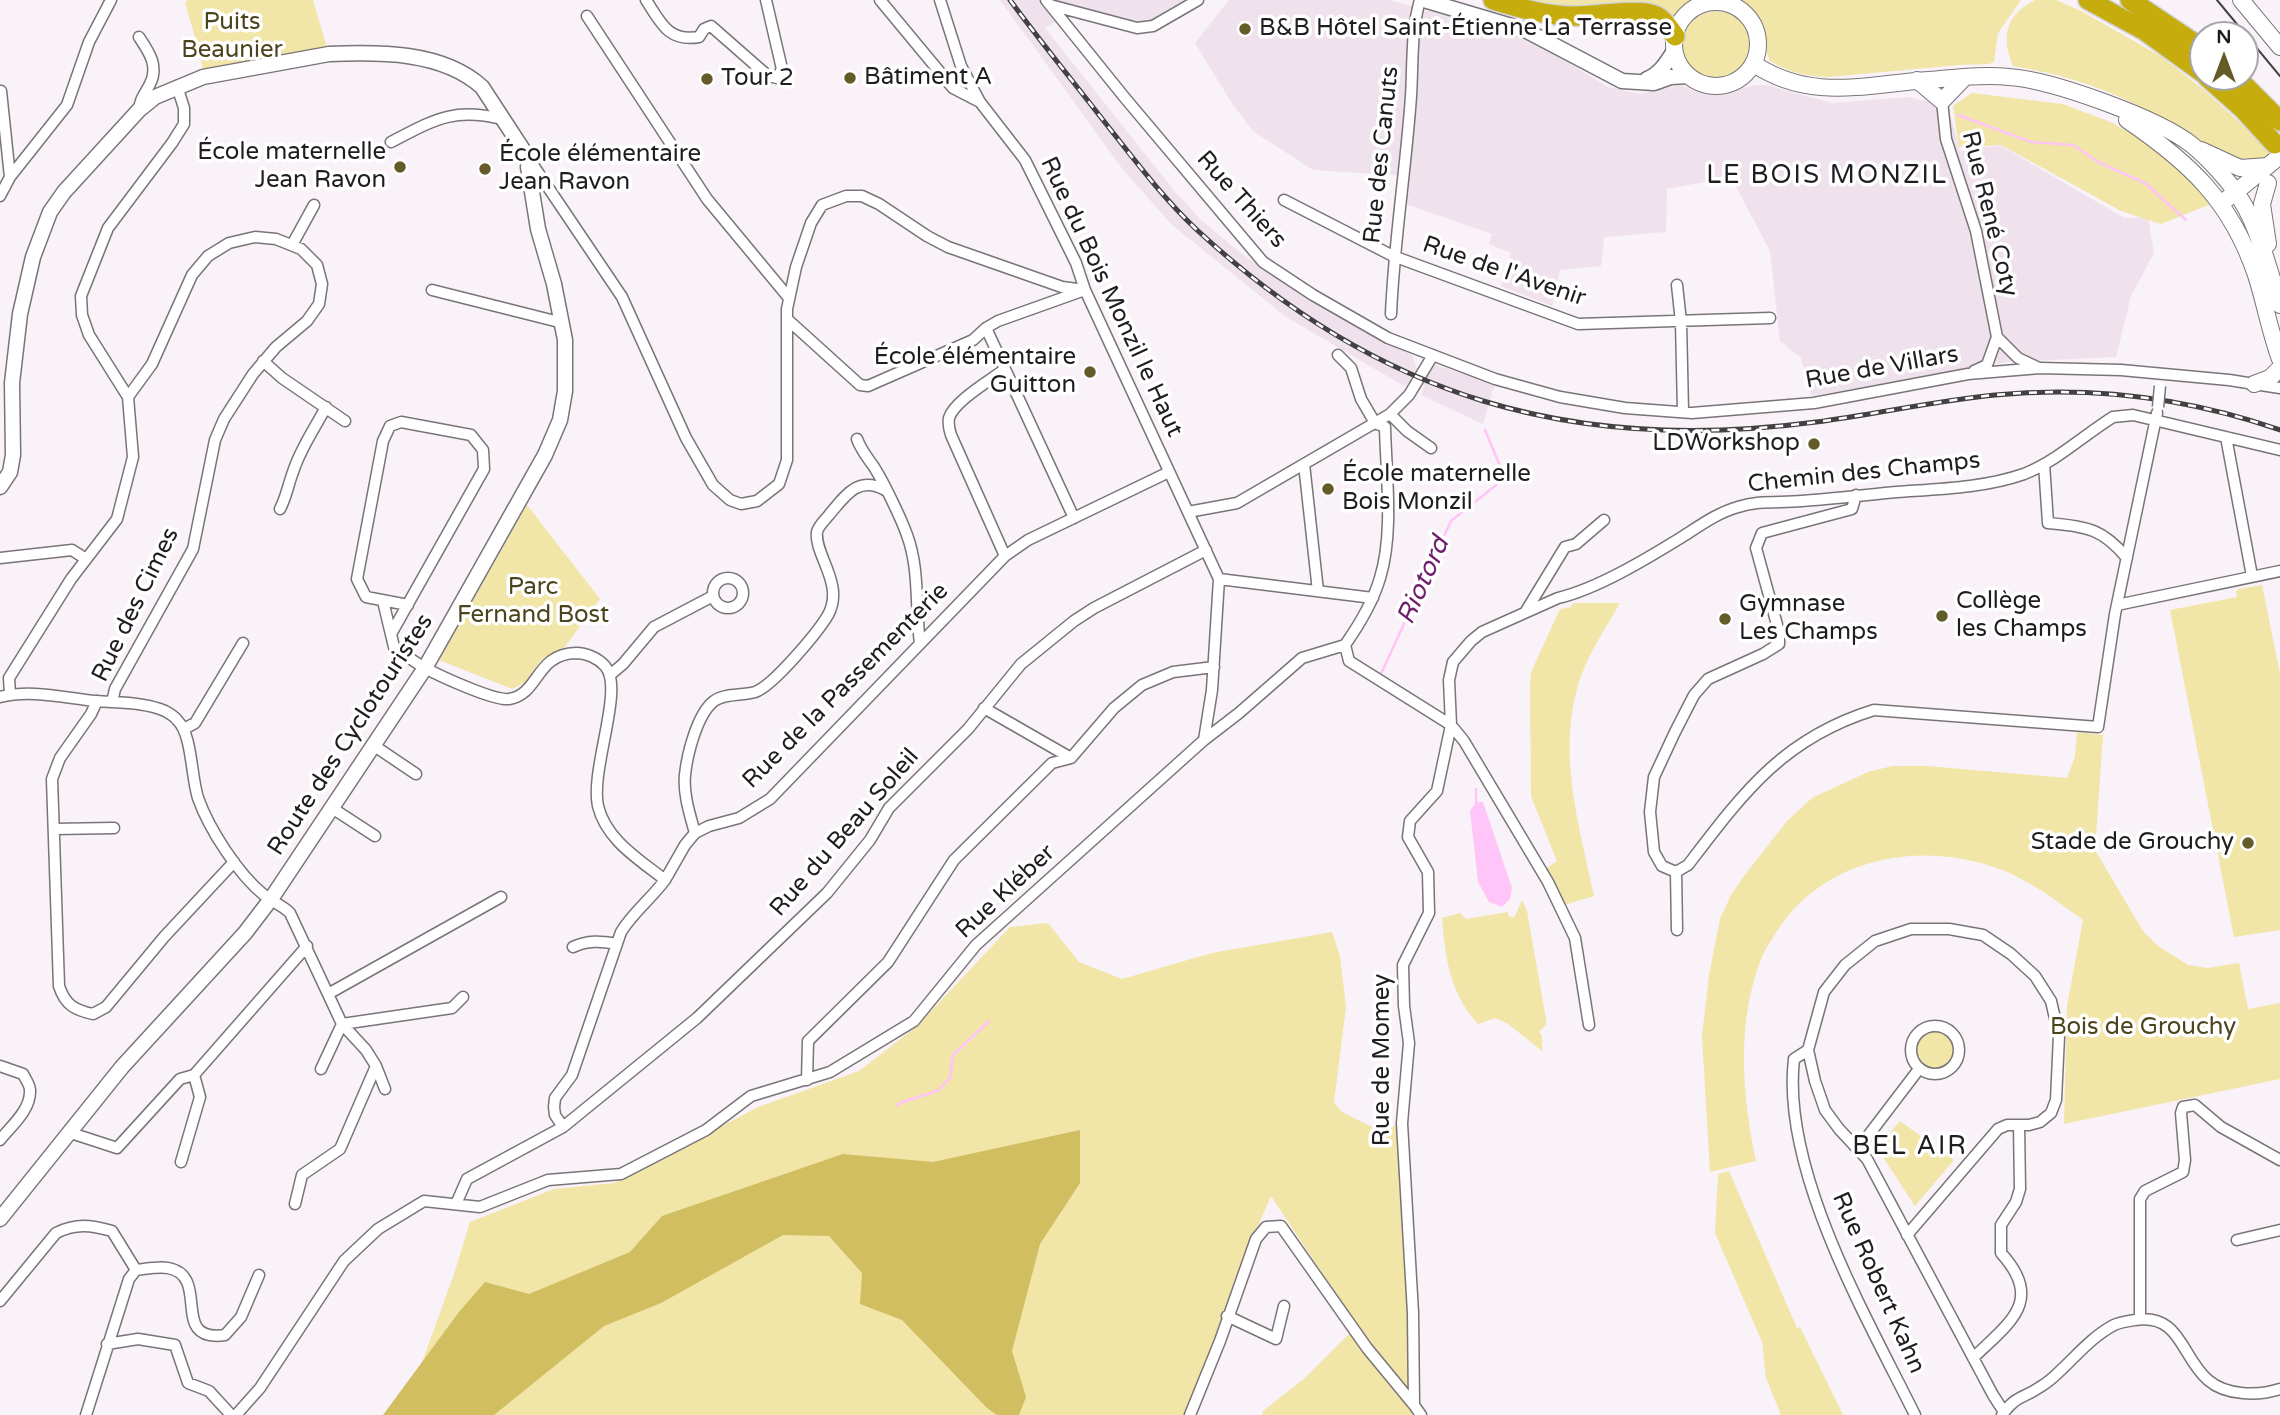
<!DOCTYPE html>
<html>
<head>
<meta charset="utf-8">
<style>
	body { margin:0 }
	#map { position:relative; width:2280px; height:1415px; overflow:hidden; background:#f9f2f8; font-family:"Varela Round",sans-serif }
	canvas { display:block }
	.north { position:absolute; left:2189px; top:21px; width:70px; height:70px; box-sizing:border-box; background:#fff; border:2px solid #a5a5a5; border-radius:50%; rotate:0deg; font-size:19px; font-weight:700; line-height:28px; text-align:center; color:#1f1d1f }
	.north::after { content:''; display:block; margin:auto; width:24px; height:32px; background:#655b28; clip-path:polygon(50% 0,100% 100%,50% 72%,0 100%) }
</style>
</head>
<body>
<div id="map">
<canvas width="2280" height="1415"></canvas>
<div class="north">N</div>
</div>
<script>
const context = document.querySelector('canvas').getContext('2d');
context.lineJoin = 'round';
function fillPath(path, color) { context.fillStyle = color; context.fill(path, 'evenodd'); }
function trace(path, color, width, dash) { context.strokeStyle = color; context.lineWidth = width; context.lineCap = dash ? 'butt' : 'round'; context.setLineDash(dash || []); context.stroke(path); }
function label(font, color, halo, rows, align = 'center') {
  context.font = font + ' "Varela Round",sans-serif'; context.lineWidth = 7; context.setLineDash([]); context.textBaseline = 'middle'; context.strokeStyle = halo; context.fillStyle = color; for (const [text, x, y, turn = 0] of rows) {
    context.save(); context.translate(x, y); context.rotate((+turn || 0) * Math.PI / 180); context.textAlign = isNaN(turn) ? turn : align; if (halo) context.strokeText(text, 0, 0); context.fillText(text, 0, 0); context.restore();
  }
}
const built = new Path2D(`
	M1000 0H1204L1143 34 1065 16 1045 28 1172 188 1201 220 1242 254 1308 299 1413 356 1416 367 1427 370 1436 365 1495 384 1483 424 1421 395 1424 386 1411 380 1404 386 1286 317 1171 224 1121 167Z
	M1229 0H1389L1531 40 1608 87 1640 94 1680 85 1697 92 1728 93 1755 85H1766L1832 103 1908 97 1948 106 1960 151 2000 145 2124 218 2148 217 2154 253 2131 296 2116 357 2008 362 1811 396 1801 358 1780 341 1770 251 1731 177 1667 189 1666 232 1604 237 1601 266 1560 270 1552 306 1501 286 1511 253 1489 244 1492 234 1403 203 1406 176 1313 170 1253 131 1233 105 1195 43Z`);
const green = new Path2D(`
	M188 0H313L329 54 203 77C205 65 189 18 185 3Z
	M1504 0H1691L1674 19Z
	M1737 0H2021L1998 33 1994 62 1989 64 1959 65 1829 77C1807 77 1789 72 1770 61 1758 33 1769 20 1737 0Z
	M2035 0H2056L2081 11 2162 57 2204 90 2272 152C2261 161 2250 162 2236 160 2216 157 2181 129 2161 118 2109 89 2071 76 2013 66 2001 38 2005 15 2035 0Z
	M1682 46a35 35 0 1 1 70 0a35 35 0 1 1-70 0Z
	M1972 93 2063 104 2113 123 2161 152 2211 204 2161 224 2121 211 2001 145 1959 147 1953 106Z
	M527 505 600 599 564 648 542 659 524 683 512 689 439 660Z
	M2262 585 2280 674V930L2234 937 2170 610 2237 597 2236 591 2239 589Z
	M1573 603H1620C1604 631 1585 658 1577 689 1558 759 1580 828 1594 896L1564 905 1545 869 1557 861 1531 796 1530 689 1531 672 1560 609 1571 607Z
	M2077 732 2103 735 2095 850 2143 931 2158 946 2188 965 2208 968 2239 963 2248 1009 2280 1003V1079L2064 1124 2067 1006 2083 920C2054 899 2026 877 1991 866 1912 841 1821 860 1775 934 1771 941 1765 949 1762 957 1736 1021 1742 1095 1756 1161L1710 1172 1702 1036 1709 975 1720 919 1731 895 1744 876 1787 821 1812 798 1868 772 1892 766H1927L2067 778 2075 757Z
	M1522 900 1527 911 1546 1019V1025L1539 1032 1542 1036V1051L1508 1024 1495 1018 1478 1024C1450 993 1445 958 1442 918L1460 913 1466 919 1508 912 1509 916 1514 918Z
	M1048 923 1079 962 1122 979 1212 953 1332 932 1340 956 1346 1007 1334 1103 1342 1112 1384 1133 1398 1123 1410 1325V1377L1407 1392 1394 1381 1271 1196 1234 1281 1212 1354 1186 1415H403L454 1274 470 1222 554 1189 614 1183 758 1107 859 1071 917 1026 1010 927Z
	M1914 1051a20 20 0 1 1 40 0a20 20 0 1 1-40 0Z
	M1900 1121 1954 1160 1915 1206 1877 1148Z
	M1729 1171 1797 1328 1800 1327 1843 1415H1781L1766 1378 1762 1342 1715 1233 1718 1174Z
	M1350 1333 1421 1415H1262L1263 1411 1305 1378Z`);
const forest = new Path2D(`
	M1080 1130V1183L1040 1244 1012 1351 1026 1397 1019 1415H997L987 1408 902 1320 860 1304 862 1273 829 1236 783 1235 661 1303 604 1326 494 1415H383L459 1312 485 1282 529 1294 630 1252 662 1216 843 1154 933 1162Z`);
const water = new Path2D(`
	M1476 802H1483L1512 888 1510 899 1502 907 1489 902 1478 882 1470 811Z`);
const stream = new Path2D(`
	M1958 115 2031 142 2073 145 2098 162 2145 183 2186 220
	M1381 674 1451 521 1505 478 1485 430
	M1476 789V802
	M897 1106 900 1103 937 1091 950 1078 953 1055 989 1021`);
const minor = new Path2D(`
	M646 0C661 23 668 42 699 37L704 29 711 26 768 76 777 78 782 69 766 0
	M880 0 953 88 980 102
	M940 0 961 66 980 102 1025 160 1076 263 1085 290 1219 579 1212 690 1204 740
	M1046 0 1125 98 1263 262 1313 295 1388 338 1495 379 1560 397 1625 408 1692 413 1814 403 1968 374 2040 368 2121 370 2229 380 2280 388
	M1050 5 1137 28 1153 26 1198 0
	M587 16 707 199 789 298
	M139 37C149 52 159 66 150 84 145 94 140 98 139 110
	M1 91 10 177
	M1942 101 1946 139 1976 231 1997 337 1987 365 1974 371
	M391 142C434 120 453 107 502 119
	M531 162 622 297 686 438 713 485 730 500 741 504 757 501 779 484 787 460V309L796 267 811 223 822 205 846 196H862L879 204 927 236 948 247 1062 287 1085 290
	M0 196 10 177 67 105 89 42 111 0
	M1284 200 1393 256 1578 324 1770 318
	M292 245 314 205
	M1677 285 1681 322 1683 411
	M432 290 563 323
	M1391 314C1394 241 1406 169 1411 96 1413 63 1411 31 1420 0
	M787 319 860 385 868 386 973 340 986 328 998 321 1082 291
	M986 328 1074 518
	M1997 337 2018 358 2037 367
	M1338 355 1351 368 1361 399 1375 423
	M263 361 282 378 345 421
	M1390 414 1409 395 1433 355
	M2226 437 2252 576
	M857 439C861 450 867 457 874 467 883 481 901 518 907 535 920 570 915 608 920 643
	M1304 464 1318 591
	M2044 464 2048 523C2086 527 2101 527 2127 558
	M1856 495 1852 509 1762 533 1756 548 1779 632V644L1763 654 1708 679 1694 695 1675 732 1654 777 1650 812 1654 852 1662 866 1676 872 1688 865C1743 793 1783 738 1874 710L2098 727 2115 614 2157 413
	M280 509C287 495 288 485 293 472 300 449 315 428 326 407
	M1188 512 1237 503 1390 414 1407 431 1431 448
	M1005 556 951 435C949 429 948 424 949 418 954 401 991 380 1005 369
	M0 558 72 550 86 559
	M713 593a15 15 0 1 1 30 0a15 15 0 1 1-30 0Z
	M1219 579 1373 598
	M383 601 394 647C404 654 414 662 425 668 440 676 494 701 509 699 540 694 535 654 576 653 586 653 598 658 605 666 625 688 590 769 598 806 606 840 640 860 665 880L685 845 695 833 709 826 739 818 770 799 1005 556 1028 540 1169 472
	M2117 605 2280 571
	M1526 611 1565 547 1576 544 1604 520
	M391 634 484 469 483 450 471 435 401 422 390 426 383 441 357 579 366 597 408 605
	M1345 645 1349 661 1451 725 1464 741 1548 882 1575 938 1589 1025
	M610 675 623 664 654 627 713 596
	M10 694 9 678 71 579 117 519 133 457 128 397 89 335 82 315 81 296 108 228 172 143 184 124V108L177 86
	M0 697C32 689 64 698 96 701 118 703 145 702 165 711 169 713 175 717 178 721 192 735 191 776 198 798 209 829 238 874 264 895 272 902 282 905 290 913L342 1024 366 1050 376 1066 385 1089
	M97 701 91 714 60 758 52 779 59 986C65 1005 75 1010 93 1014L106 1007 164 937 234 862
	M112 702 115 689 193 549 215 440 224 419 253 374 276 347 307 321 319 304 322 284 317 265 301 249 276 239 255 237 229 243 208 256 192 275 152 364 128 397
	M984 708 1071 758
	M184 729 195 723 243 643
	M373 745 416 774
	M332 808 375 836
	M54 829 114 828
	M695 833C690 815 683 794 685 775 687 755 697 714 714 701 725 693 742 696 755 692 773 686 818 632 828 615 845 584 814 555 817 532 818 526 825 520 829 515 845 496 858 475 885 490
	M1676 872 1677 930
	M573 947C588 940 600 941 617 944
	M328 994 501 897
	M1911 1050a24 24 0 1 1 48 0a24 24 0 1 1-48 0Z
	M1808 1050 1794 1059C1781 1170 1866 1316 1915 1415
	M0 1066 23 1074C25 1078 30 1085 30 1090 31 1110 11 1126 0 1140
	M321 1069 342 1024 452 1008 463 997
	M807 1080 808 1041 888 962 954 860 1052 763 1071 758 1114 708 1142 685 1173 672 1214 667
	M563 1127 555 1115 554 1107 555 1098 572 1075 621 932C633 912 651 899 665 880
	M70 1130 74 1134 117 1148 180 1079 194 1075 307 946
	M1858 1149 1919 1069
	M181 1162 200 1097 194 1075
	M295 1204 302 1175 340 1149 376 1066
	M456 1204 467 1179 563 1127 697 1018 827 893 870 840 889 808 968 729 1021 664 1074 621 1094 608 1206 550
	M1907 1235 1998 1129 2007 1125H2029L2040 1122 2051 1113 2056 1100 2059 1036 2051 1001 2035 976 2011 954 1983 935 1949 929H1911L1875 941 1845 965 1824 992 1808 1050 1815 1081 1825 1110 1839 1129 1867 1159 1993 1395 2004 1412
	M2237 1240 2280 1230
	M136 1270C146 1269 158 1266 168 1268 212 1276 168 1343 225 1335L241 1317 259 1275
	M0 1301 56 1233C76 1223 91 1225 112 1231L136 1270 129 1279 86 1415
	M1227 1316 1276 1339 1284 1306
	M2140 1319V1199L2145 1191 2183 1172 2185 1160 2181 1113 2183 1107 2195 1105 2221 1127 2280 1160
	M107 1344 138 1339 175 1345 188 1383 209 1391 231 1415
	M1973 1358C2009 1323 2045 1301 2001 1253V1225L2016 1202 2020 1189 2019 1125
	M236 1415 260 1388 344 1261 378 1229 424 1201 480 1207 548 1180 621 1174 706 1130 751 1096 830 1072 914 1021 976 945 1204 740 1239 713 1302 658 1345 645C1359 625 1373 602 1380 578 1394 533 1386 474 1385 427L1375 423
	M1190 1415 1220 1341 1256 1239 1266 1227 1281 1226 1367 1348 1414 1405
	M1421 1415 1414 1405 1413 1313 1402 1123 1409 1043 1404 1006 1403 965 1429 913 1428 872 1408 837 1410 821 1437 791 1451 725 1449 680 1453 662 1471 641 1482 632 1558 598C1597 589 1648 558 1682 537 1701 525 1717 513 1738 507 1759 500 1780 503 1802 501 1834 499 1865 495 1897 492 1939 489 1984 488 2024 474 2057 461 2084 435 2113 417L2133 415 2280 450
	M2002 1415C2016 1395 2023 1399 2040 1387 2047 1383 2055 1376 2061 1370 2078 1354 2093 1336 2114 1325 2120 1322 2128 1321 2135 1320 2181 1313 2181 1357 2208 1380 2226 1396 2259 1396 2280 1389`);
const tertiary = new Path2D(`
	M1424 0 1525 30 1622 81 1654 83 1671 77 1688 76
	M1647 79C1660 74 1667 62 1674 51
	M0 487 10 472 13 455 12 383 20 314 33 257 50 212 64 192 139 110 155 97 203 77 329 54C379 52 442 51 482 87L531 162 528 167 538 229 554 284 565 340V391L560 420 545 455 425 668 271 899 245 933 122 1067 0 1219`);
const secondary = new Path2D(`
	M2241 0 2280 47
	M1674 44a42 42 0 1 1 84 0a42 42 0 1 1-84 0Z
	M1754 64C1811 102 1866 84 1929 80 1955 78 1982 74 2009 77 2052 80 2158 118 2192 145 2208 158 2231 183 2241 200 2258 226 2271 276 2280 305
	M1917 80 1942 101 1965 77
	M2127 120C2190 163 2231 201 2256 275 2265 303 2270 332 2280 359
	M2201 150 2240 168 2268 166
	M2268 183 2262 204 2268 244
	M2227 199 2280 156
	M2254 384 2270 378 2280 368`);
const motorway = new Path2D(`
	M1493 0C1520 8 1546 16 1574 16 1595 16 1635 9 1651 14 1663 17 1668 27 1675 36
	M2088 0 2145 31 2203 73
	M2130 0 2203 49
	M2207 77 2244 110 2275 144
	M2236 77 2280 121`);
const tram = new Path2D(`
	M2217 0 2280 76`);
const rail = new Path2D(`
	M1010 0C1040 41 1072 80 1103 120 1133 158 1162 197 1197 230 1379 398 1572 454 1816 422 1876 414 1935 401 1995 395 2092 386 2188 398 2280 430`);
const minorBridge = new Path2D(`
	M2158 407 2160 386`);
const markers = [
	[1245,29,7,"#655b28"],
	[850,78,7,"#655b28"],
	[707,79,7,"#655b28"],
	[400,167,7,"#655b28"],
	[485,169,7,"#655b28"],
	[1090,372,7,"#655b28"],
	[1814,444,7,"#655b28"],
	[1328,489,7,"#655b28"],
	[1942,616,7,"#655b28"],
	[1725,619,7,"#655b28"],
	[2248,843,7,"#655b28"]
];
const parkNames = [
	["Puits",232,23],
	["Beaunier",232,51],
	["Parc",533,588],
	["Fernand Bost",533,616],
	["Bois de Grouchy",2143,1028]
];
const poiNames = [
	["B&B Hôtel Saint-Étienne La Terrasse",1259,29],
	["Bâtiment A",864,78],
	["Tour 2",721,79],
	["École maternelle",386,153,"right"],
	["Jean Ravon",386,181,"right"],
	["École élémentaire",499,155],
	["Jean Ravon",499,183],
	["École élémentaire",1076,358,"right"],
	["Guitton",1076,386,"right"],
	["LDWorkshop",1800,444,"right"],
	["École maternelle",1342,475],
	["Bois Monzil",1342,503],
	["Collège",1956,602],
	["les Champs",1956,630],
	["Gymnase",1739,605],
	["Les Champs",1739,633],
	["Stade de Grouchy",2234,843,"right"]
];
const streetNames = [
	["Rue des Canuts",1382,155,-84],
	["Rue Thiers",1241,200,48],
	["Rue René Coty",1989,214,76],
	["Rue de l'Avenir",1504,272,19],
	["Rue du Bois Monzil le Haut",1111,297,65],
	["Rue de Villars",1882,368,-10],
	["Chemin des Champs",1864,473,-6],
	["Rue des Cimes",136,605,-64],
	["Rue de la Passementerie",846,686,-45],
	["Route des Cyclotouristes",351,735,-57],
	["Rue du Beau Soleil",845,833,-49],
	["Rue Kléber",1006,892,-43],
	["Rue de Momey",1383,1060,-90],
	["Rue Robert Kahn",1878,1283,66]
];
const neighbourhoodNames = [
	["LE BOIS MONZIL",1827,176],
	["BEL AIR",1910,1147]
];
const waterNames = [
	["Riotord",1424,581,-66]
];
fillPath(built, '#efe2ed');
fillPath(green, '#f1e5a8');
fillPath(forest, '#d0be61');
fillPath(water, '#ffc5f8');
trace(stream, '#ffc5f8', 2.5);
trace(minor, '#797478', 13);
trace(tertiary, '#797478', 17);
trace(secondary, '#797478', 18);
trace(motorway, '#d2d2d2', 22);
trace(minor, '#fff', 10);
trace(tertiary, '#fff', 14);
trace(secondary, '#fff', 16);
trace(motorway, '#c6ac0c', 19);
trace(tram, '#434042', 2);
trace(rail, '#434042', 5);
trace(rail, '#fff', 2.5, [8]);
trace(minorBridge, '#797478', 13, []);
trace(minorBridge, '#fff', 10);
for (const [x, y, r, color] of markers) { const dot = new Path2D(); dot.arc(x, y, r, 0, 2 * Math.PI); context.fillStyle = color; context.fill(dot); trace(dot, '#fff', 2.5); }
label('24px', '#4c441c', '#fff', parkNames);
label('24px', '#1f1d1f', '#fff', poiNames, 'left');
label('24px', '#1f1d1f', '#fff', streetNames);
context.letterSpacing = '2px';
label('26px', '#1f1d1f', '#fff', neighbourhoodNames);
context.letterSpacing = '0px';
label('italic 26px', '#6f1e6b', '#fff', waterNames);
</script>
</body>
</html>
